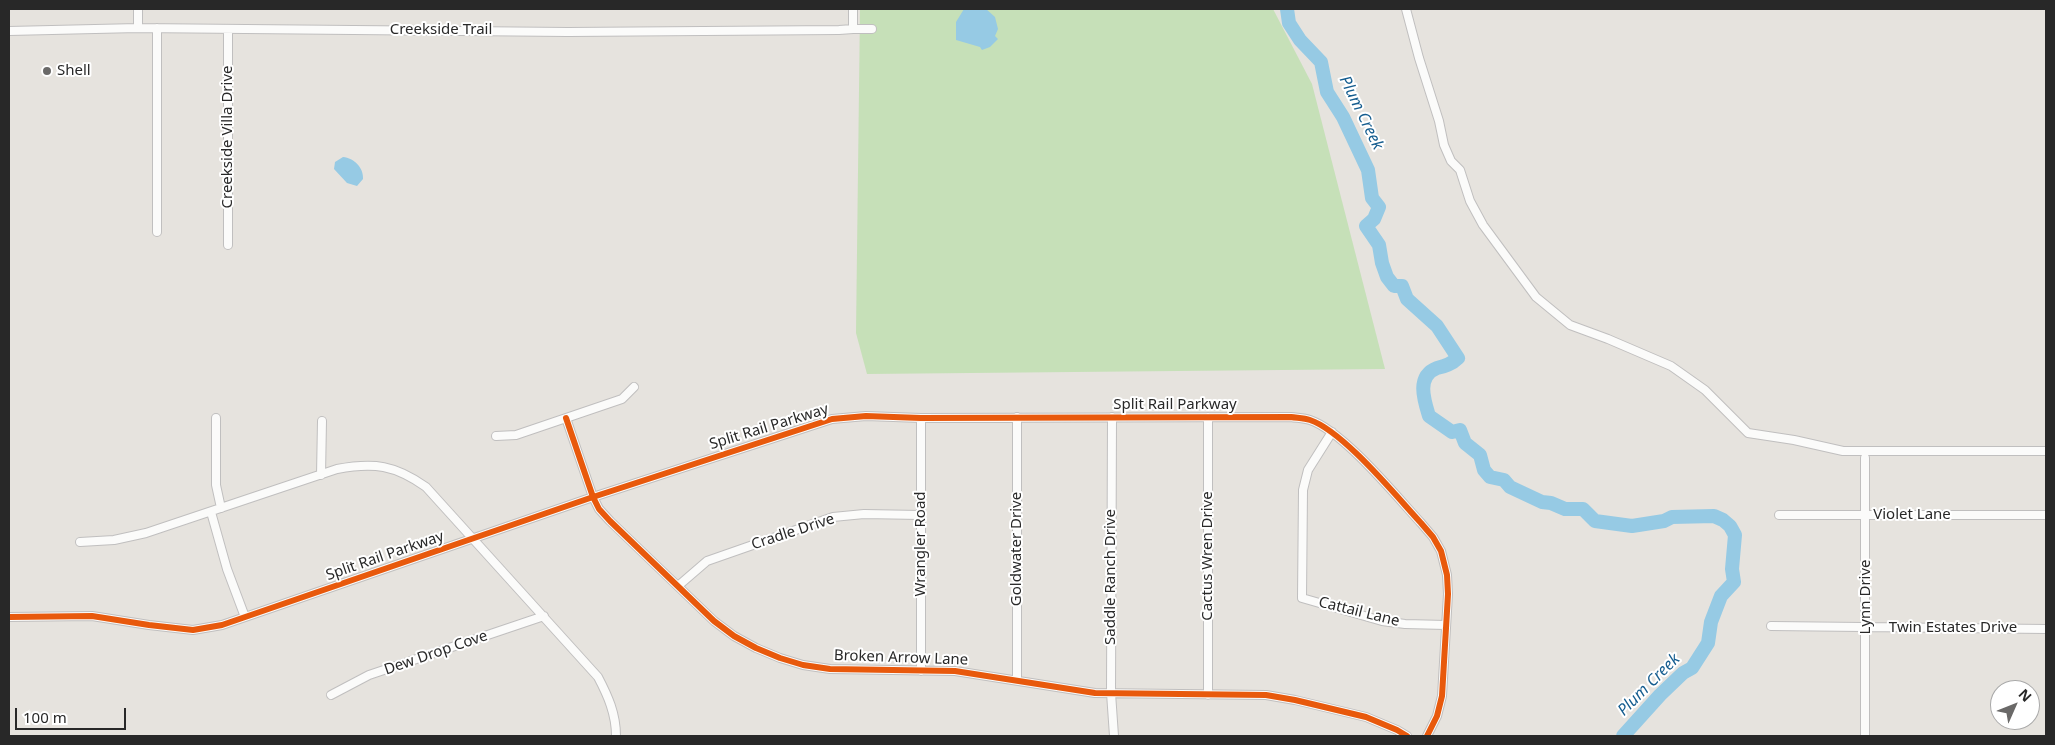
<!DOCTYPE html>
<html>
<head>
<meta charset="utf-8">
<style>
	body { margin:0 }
	#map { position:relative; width:2055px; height:745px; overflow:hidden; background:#e6e3de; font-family:"Noto Sans",sans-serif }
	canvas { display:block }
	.frame { position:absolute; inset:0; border:10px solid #282828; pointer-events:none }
	.north { position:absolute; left:1990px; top:680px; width:50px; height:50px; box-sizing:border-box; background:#fff; border:1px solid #a9a9a9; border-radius:50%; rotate:46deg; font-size:14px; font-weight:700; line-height:20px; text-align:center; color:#282828 }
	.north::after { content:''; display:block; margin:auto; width:18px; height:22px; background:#6a6968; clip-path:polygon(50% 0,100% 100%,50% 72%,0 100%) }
	.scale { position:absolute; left:15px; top:708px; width:111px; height:22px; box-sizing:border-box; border:2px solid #282828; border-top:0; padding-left:6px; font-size:15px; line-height:18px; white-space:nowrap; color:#282828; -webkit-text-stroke:4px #fff; paint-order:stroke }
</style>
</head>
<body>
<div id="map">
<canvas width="2055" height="745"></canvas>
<div class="frame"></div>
<div class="north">N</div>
<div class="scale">100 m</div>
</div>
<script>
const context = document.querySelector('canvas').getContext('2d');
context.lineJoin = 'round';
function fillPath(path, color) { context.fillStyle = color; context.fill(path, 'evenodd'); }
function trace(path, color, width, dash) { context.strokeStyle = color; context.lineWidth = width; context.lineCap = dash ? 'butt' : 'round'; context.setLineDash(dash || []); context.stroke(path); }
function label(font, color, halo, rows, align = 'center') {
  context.font = font + ' "Noto Sans",sans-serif'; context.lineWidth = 4; context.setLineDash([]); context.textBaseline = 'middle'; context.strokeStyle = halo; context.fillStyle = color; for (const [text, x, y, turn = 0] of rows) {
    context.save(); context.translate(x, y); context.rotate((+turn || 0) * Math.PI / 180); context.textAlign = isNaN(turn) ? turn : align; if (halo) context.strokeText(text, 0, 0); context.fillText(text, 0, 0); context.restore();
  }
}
const green = new Path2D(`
	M860 9H1273L1312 84 1385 369 867 374 856 333Z`);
const water = new Path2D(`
	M964 9H986L995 17 998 29 995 36 998 39 990 47 982 50 980 47 956 40V22Z
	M343 157C354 158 364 168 363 179L357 186 347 183 334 169 335 162Z`);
const river = new Path2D(`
	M1287 9 1289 23 1300 40 1321 62 1327 92 1343 117 1368 170 1372 198 1379 207 1374 219 1366 226 1379 245 1382 263 1387 277 1394 286H1402L1407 299 1437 326 1458 358C1452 364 1445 366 1437 368 1416 376 1424 400 1429 416L1452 432 1460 430 1465 443 1480 455 1484 470 1490 477 1504 480 1510 487 1542 502 1551 503 1565 509H1583L1595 521 1632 526 1664 521 1672 517 1714 516 1723 520 1730 526 1735 535 1732 569 1734 582 1721 596 1711 622 1708 643 1692 668 1683 673 1660 695 1623 736`);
const minor = new Path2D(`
	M1406 9 1419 58 1439 121 1444 145 1451 161 1460 170 1470 201 1483 225 1536 297 1570 325 1608 339 1671 366 1705 390 1748 433 1794 440 1843 451H2046
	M138 28V9
	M228 29V245
	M853 29H872
	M9 31 138 28 568 32 839 30 853 29V9
	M157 232V28
	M1112 417 1111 693 1114 736
	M1208 417V695
	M216 418V485L221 508
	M566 418 593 497 599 509 610 521 714 621 734 636 756 648 780 658 803 665 830 669 955 671 1095 693 1266 695 1295 700 1366 717 1397 730 1407 736
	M1332 432 1308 470 1303 490 1302 598 1382 621 1405 624 1446 625
	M496 436 516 435 622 399 634 387
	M321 475 322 421
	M211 512 227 569 245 617
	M1779 515H2046
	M80 542 114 540 146 533 337 469C374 462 395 465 426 487L598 677C608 696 616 714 616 736
	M678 586 707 561 833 517 864 514 920 515
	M9 617 92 616 149 625 193 630 222 625 593 497 832 419 866 416 921 418 1291 417C1297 418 1304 418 1310 420 1343 431 1396 496 1421 523L1433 537 1441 551 1447 575 1448 594 1442 696 1437 716 1427 736
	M1771 626 2046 629
	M921 671V418
	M1017 680V417
	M331 695 369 675 544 616
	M1865 736V458`);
const cycleway = new Path2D(`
	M566 418 593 497 599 509 610 521 714 621 734 636 756 648 780 658 803 665 830 669 955 671 1095 693 1266 695 1295 700 1366 717 1397 730 1407 736
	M9 617 92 616 149 625 193 630 222 625 593 497 832 419 866 416 921 418 1291 417C1297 418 1304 418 1310 420 1343 431 1396 496 1421 523L1433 537 1441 551 1447 575 1448 594 1442 696 1437 716 1427 736`);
const markers = [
	[47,71,5,"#6a6968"]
];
const streetNames = [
	["Creekside Trail",441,30],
	["Creekside Villa Drive",228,137,-90],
	["Split Rail Parkway",1175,405],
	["Split Rail Parkway",769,427,-17],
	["Violet Lane",1912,515],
	["Cradle Drive",793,532,-18],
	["Wrangler Road",921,544,-90],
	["Goldwater Drive",1017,549,-90],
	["Split Rail Parkway",385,556,-19],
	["Cactus Wren Drive",1208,556,-90],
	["Saddle Ranch Drive",1111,577,-90],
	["Lynn Drive",1866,597,-90],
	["Cattail Lane",1359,612,14],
	["Twin Estates Drive",1953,628],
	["Dew Drop Cove",436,653,-19],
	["Broken Arrow Lane",901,658,2]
];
const poiNames = [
	["Shell",57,71]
];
const waterNames = [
	["Plum Creek",1361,113,64],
	["Plum Creek",1649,685,-45]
];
fillPath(green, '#c6e0b8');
fillPath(water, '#96cae4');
trace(river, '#96cae4', 14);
trace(minor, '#c0bfbf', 10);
trace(minor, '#fbfbfa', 8);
trace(cycleway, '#e8590c', 6);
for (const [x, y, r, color] of markers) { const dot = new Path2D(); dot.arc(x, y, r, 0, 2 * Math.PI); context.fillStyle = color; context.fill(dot); trace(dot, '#fff', 2); }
label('15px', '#282828', '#fff', streetNames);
label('15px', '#282828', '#fff', poiNames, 'left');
label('italic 16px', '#155d8f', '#fff', waterNames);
</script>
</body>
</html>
